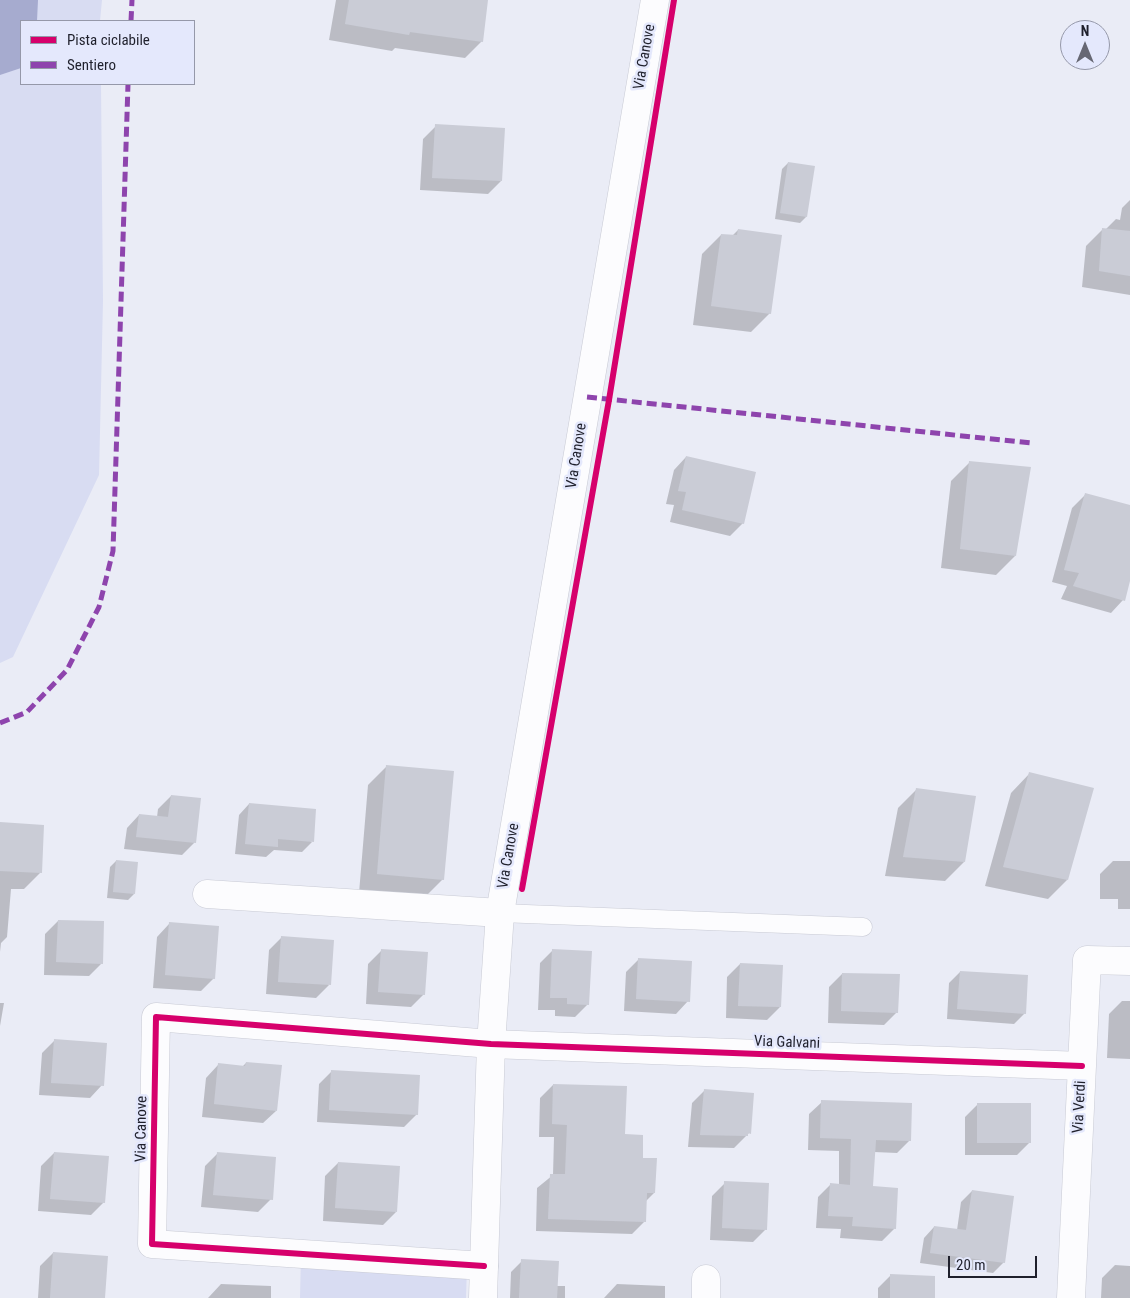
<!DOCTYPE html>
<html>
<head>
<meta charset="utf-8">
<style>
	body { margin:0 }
	#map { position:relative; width:1130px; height:1298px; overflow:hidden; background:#eaecf6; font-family:"Roboto Condensed",sans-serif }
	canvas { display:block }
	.legend { position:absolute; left:20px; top:20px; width:175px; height:65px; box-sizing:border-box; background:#e4e8fc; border:1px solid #9598a9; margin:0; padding:6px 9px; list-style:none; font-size:15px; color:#1f202c }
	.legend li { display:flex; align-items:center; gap:10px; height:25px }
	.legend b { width:25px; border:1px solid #9598a9 }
	.north { position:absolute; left:1060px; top:20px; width:50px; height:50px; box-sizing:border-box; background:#e4e8fc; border:1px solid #9598a9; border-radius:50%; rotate:0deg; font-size:14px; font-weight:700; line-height:20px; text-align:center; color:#1f202c }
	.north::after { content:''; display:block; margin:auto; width:18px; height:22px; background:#666773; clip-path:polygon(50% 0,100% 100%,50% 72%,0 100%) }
	.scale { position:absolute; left:948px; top:1256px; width:89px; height:22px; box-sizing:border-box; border:2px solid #1f202c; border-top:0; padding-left:6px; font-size:15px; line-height:18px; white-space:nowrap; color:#1f202c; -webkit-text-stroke:4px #e4e8fc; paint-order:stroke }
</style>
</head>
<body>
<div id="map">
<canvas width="1130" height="1298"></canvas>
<ul class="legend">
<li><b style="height:6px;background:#d6006c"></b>Pista ciclabile</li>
<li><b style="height:6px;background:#8e44ad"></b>Sentiero</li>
</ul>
<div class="north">N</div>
<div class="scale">20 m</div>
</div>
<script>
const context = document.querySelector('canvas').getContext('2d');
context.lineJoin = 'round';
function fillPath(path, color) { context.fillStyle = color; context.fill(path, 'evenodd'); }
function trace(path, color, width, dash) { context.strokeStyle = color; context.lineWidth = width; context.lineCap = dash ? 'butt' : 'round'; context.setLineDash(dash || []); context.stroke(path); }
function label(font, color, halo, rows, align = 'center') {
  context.font = font + ' "Roboto Condensed",sans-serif'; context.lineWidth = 5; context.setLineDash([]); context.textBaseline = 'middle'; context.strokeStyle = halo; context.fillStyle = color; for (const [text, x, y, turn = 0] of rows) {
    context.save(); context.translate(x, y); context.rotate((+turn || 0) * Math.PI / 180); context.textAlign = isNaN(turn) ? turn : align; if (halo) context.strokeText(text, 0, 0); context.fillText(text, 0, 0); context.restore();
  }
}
const green = new Path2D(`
	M0 0H102L100 21H21V84H101L103 301 99 475 13 657 0 663Z
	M301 1254 467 1265 466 1298H300Z`);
const water = new Path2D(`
	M0 0H38L37 21H21V68L0 75Z`);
const shadow = new Path2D(`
	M336 0H487L482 41 465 58 395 48 392 51 329 40Z
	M436 126 501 181 488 194 420 190 423 139Z
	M788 163 806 217 800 223 775 219 782 169Z
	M1130 200V295L1082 287 1086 246 1103 229H1106L1116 219 1120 220 1122 208Z
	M738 230 770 313 751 332 693 325 702 254 721 235 732 236Z
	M686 457 743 523 730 536 670 522 674 505 666 504 674 470Z
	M970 462 1015 556 996 575 941 568 951 481Z
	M1085 495 1130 507V576L1123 600 1111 613 1061 599 1067 586 1052 582 1072 508Z
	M387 766 443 879 424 898 359 893 368 785Z
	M1030 773 1067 880 1048 899 985 886 1011 793Z
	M917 789 964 862 945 881 885 876 898 808Z
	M171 796 195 842 182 855 124 849 127 828 139 815 157 817 158 809Z
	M249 804 312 842 302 852 274 850 266 857 235 854 239 815Z
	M0 824 41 872 24 889H11L7 937 1 943 0 952Z
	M116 861 134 894 128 900 107 898 110 867Z
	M1113 861H1130V909H1118V899H1100V874Z
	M58 921 102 963 89 976 44 975 45 934Z
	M169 924 214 978 201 991 153 988 157 937Z
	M282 937 329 985 316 998 266 994 269 950Z
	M553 950 588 1004 575 1017 555 1016V1010H538L540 963Z
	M381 951 424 994 411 1007 366 1004 368 964Z
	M639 959 688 1001 676 1014 624 1011 626 972Z
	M740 964 780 1007 767 1020 726 1018 727 977Z
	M960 972 1025 1013 1014 1024 947 1019 949 983Z
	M842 974 897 1012 884 1025 828 1023 829 987Z
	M1122 1001H1130V1059L1107 1058 1109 1014Z
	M0 1003H4L0 1026Z
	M54 1041 102 1085 90 1098 39 1095 42 1053Z
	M246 1063 276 1111 263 1123 202 1117 206 1078 218 1065 242 1067Z
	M332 1071 417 1114 404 1127 317 1122 319 1084Z
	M553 1085 624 1135 642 1159 654 1193 646 1201 645 1221 632 1234 536 1231 537 1188 553 1175 554 1137H539L540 1098Z
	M705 1090 749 1133 734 1148 688 1147 692 1103Z
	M822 1102 910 1140 897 1153 874 1152 872 1187 895 1228 882 1241 840 1238 841 1229 816 1228 818 1197 830 1185H839V1151L808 1150 809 1114Z
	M978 1104 1030 1142 1017 1155H965V1117Z
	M54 1153 104 1202 91 1215 38 1211 41 1166Z
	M217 1154 271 1199 258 1212 201 1207 205 1166Z
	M338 1163 396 1212 383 1225 323 1221 325 1176Z
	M725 1183 766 1229 753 1242 710 1240 712 1196Z
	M972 1191 1004 1262 993 1273 920 1263 924 1238 934 1227 957 1230 961 1202Z
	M53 1253 104 1298H38L40 1266Z
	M522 1261 557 1286H565V1298H510L511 1272Z
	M1115 1265 1130 1266V1298H1101L1102 1278Z
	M891 1275 933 1298H878V1288Z
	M221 1284 271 1286V1298H208Z
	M617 1284 665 1286V1298H604Z`);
const building = new Path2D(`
	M349 0H488L483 42 410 32 409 35 345 24Z
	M435 124 505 128 502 181 432 178Z
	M788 162 815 166 807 217 780 213Z
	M1102 228 1130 231V276L1099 271Z
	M738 229 782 235 771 314 711 306 721 234 737 235Z
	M686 456 756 472 744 524 682 510 686 492 678 491Z
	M969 461 1031 467 1016 556 960 549Z
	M1085 493 1130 505V581L1125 601 1073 586 1079 573 1064 570Z
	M386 765 454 771 444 880 377 874Z
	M1029 772 1094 788 1068 880 1003 867Z
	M916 788 976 796 965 862 903 857Z
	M171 795 201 798 196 843 136 837 139 814 168 817Z
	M249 803 316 809 314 842 278 839V847L245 844Z
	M0 822 44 825 42 873 0 871Z
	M116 860 138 862 135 894 113 892Z
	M58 920 104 921 103 964 56 962Z
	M169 922 219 926 215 979 165 975Z
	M281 936 334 940 331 985 278 982Z
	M381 949 428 952 425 995 378 992Z
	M552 949 592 951 589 1005 567 1004V998H550Z
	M638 958 692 961 690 1002 636 999Z
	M740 963 783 965 781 1007 738 1006Z
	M960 971 1028 975 1026 1014 957 1009Z
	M842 973 900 974 898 1013 841 1011Z
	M54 1039 107 1043 104 1086 51 1083Z
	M246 1062 282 1065 277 1111 214 1104 218 1063 245 1066Z
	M331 1070 420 1075 418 1115 329 1110Z
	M553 1084 627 1086 625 1134 643 1135V1158H657L655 1193H647L646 1222 548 1219 550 1174H565L567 1125 552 1124Z
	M704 1089 754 1093 751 1134 748 1133V1136L700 1135Z
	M821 1100 912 1103 911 1141 876 1140 873 1186 898 1188 896 1229 852 1226 853 1217 828 1216 830 1183 850 1185 851 1139 820 1138Z
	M977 1103H1031V1143H977Z
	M54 1152 109 1156 105 1203 50 1199Z
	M217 1152 276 1157 273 1200 213 1195Z
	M338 1162 400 1166 397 1212 335 1208Z
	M724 1181 769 1183 767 1230 722 1228Z
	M972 1190 1014 1196 1005 1263 930 1253 934 1226 966 1230Z
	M53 1252 108 1256 105 1298H50Z
	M521 1259 559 1261 557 1298H519Z
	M890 1274 935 1276V1298H890Z`);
const service = new Path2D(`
	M500 913 863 927`);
const minor = new Path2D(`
	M207 894 500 913
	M484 1266 152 1244 156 1017 491 1044 1082 1066
	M706 1298V1279
	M1071 1298 1087 960 1130 961`);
const tertiary = new Path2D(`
	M483 1298 491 1044 500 913 655 0`);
const quiet = new Path2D(`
	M131 21 132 0
	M587 397 1031 443
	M0 723 27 712 67 670 99 607 113 551 128 84`);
const cycleway = new Path2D(`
	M522 889 609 400 674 0
	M484 1266 152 1244 156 1017 491 1044 1082 1066`);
const streetNames = [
	["Via Canove",645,57,-80],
	["Via Canove",577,456,-81],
	["Via Canove",509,856,-80],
	["Via Galvani",787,1043,2],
	["Via Verdi",1080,1107,-87],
	["Via Canove",142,1129,-89]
];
fillPath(green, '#d8dcf2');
fillPath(water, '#a6abcf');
fillPath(shadow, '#0003');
fillPath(building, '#caccd6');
trace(service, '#c8cad4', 19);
trace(minor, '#c8cad4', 29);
trace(tertiary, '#c8cad4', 29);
trace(service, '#fcfcfe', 18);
trace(minor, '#fcfcfe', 28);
trace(tertiary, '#fcfcfe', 28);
trace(quiet, '#8e44ad', 5, [10, 5]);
trace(cycleway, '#d6006c', 6);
label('15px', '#1f202c', '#e4e8fc', streetNames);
</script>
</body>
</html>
